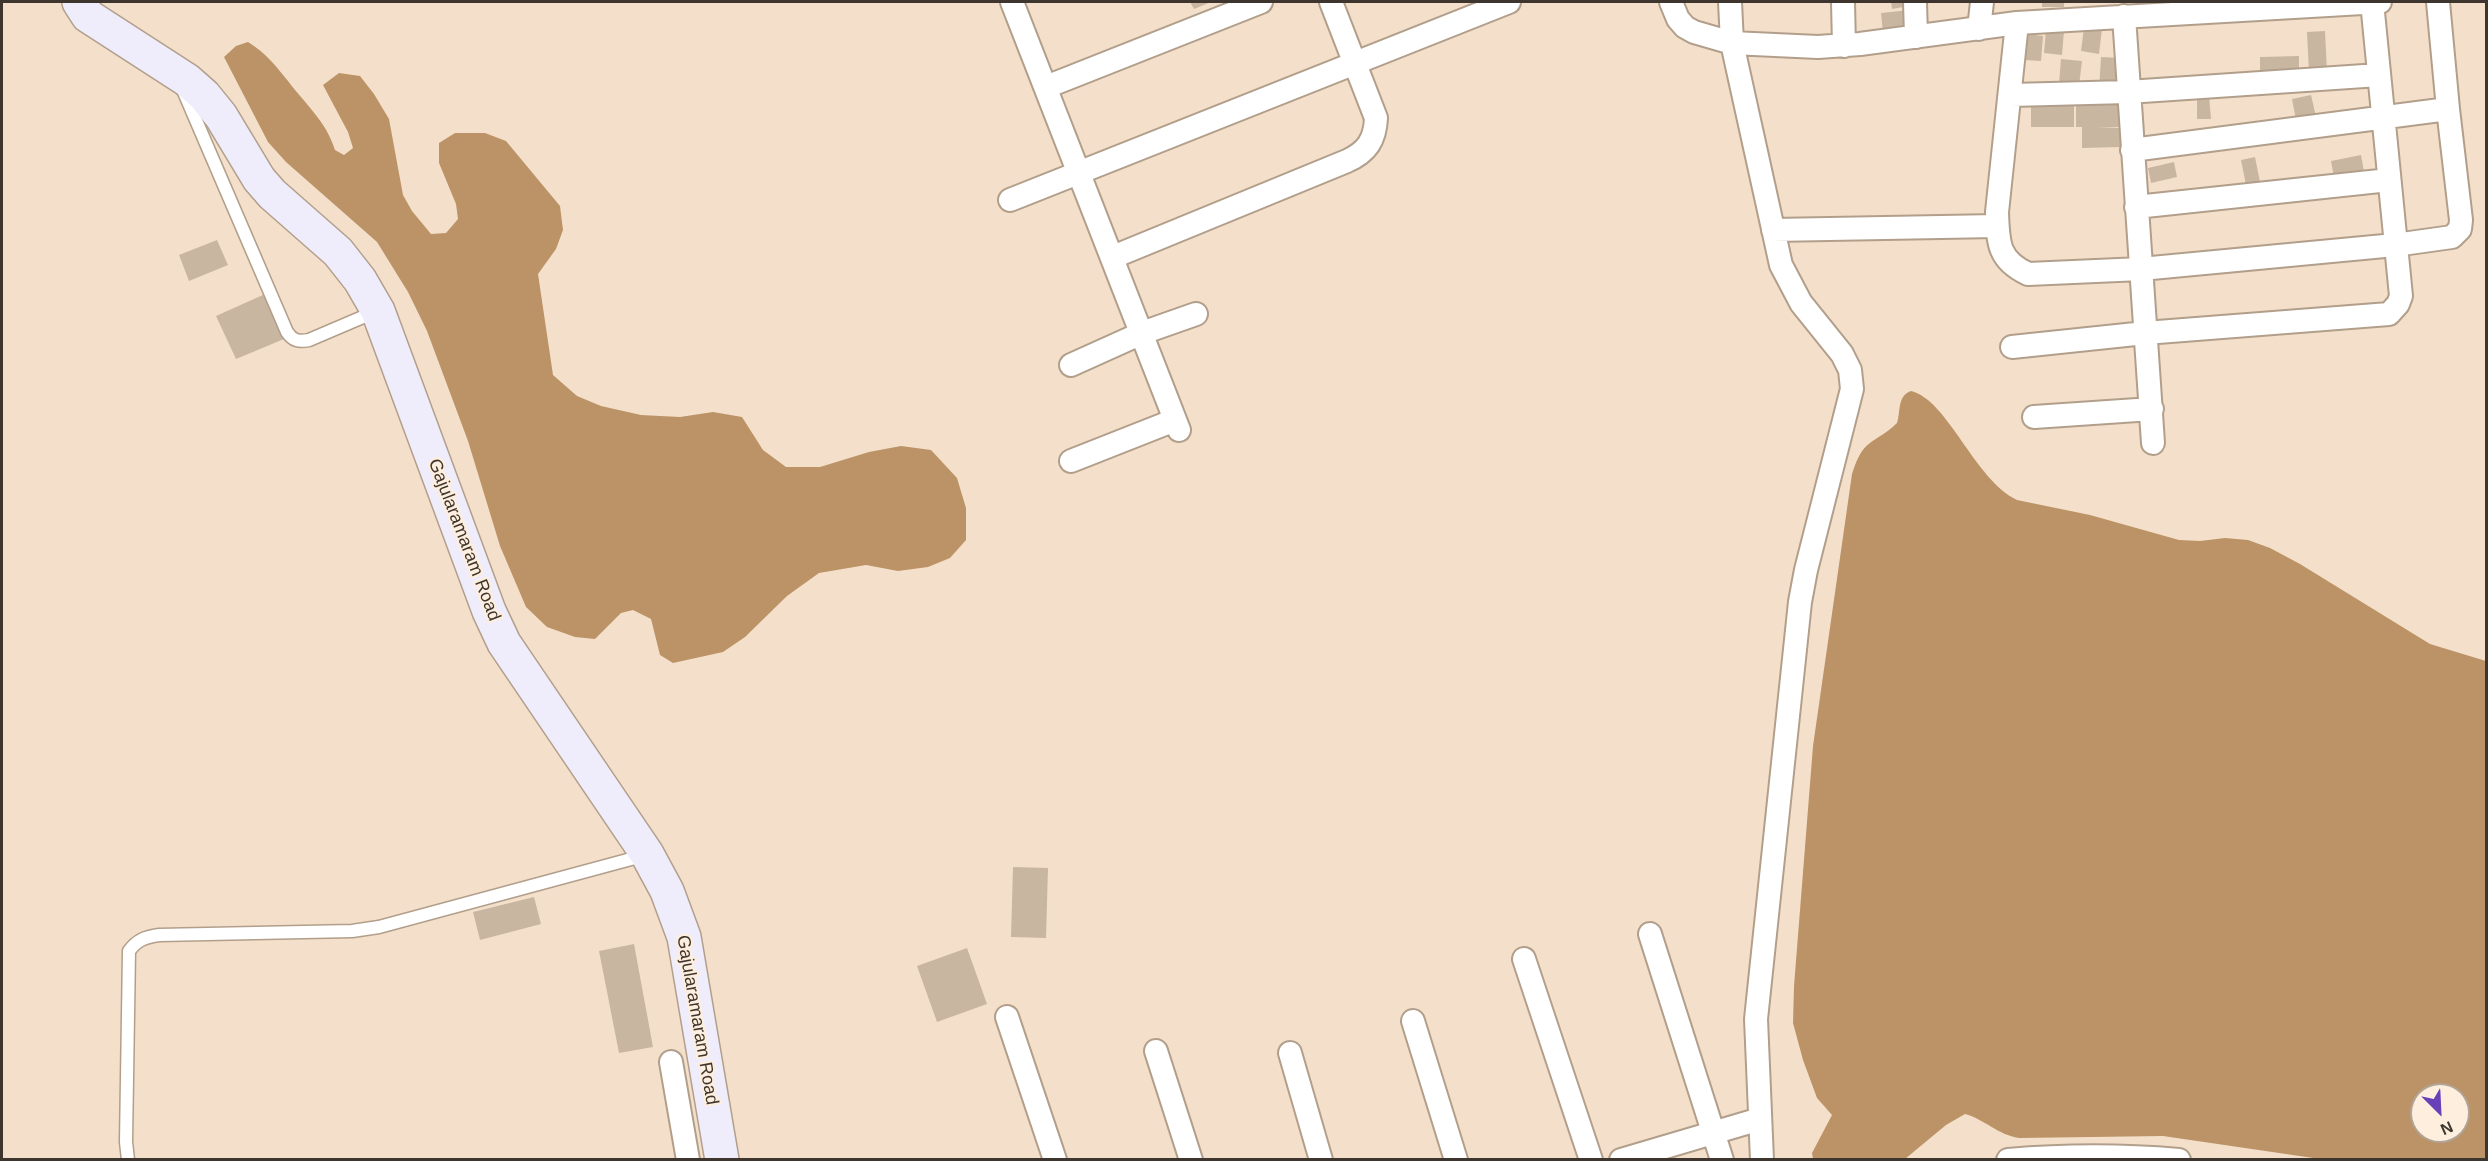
<!DOCTYPE html>
<html>
<head>
<meta charset="utf-8">
<style>
	body { margin:0 }
	#map { position:relative; width:2488px; height:1161px; overflow:hidden; background:#f4e0ca; font-family:Arial,sans-serif }
	canvas { display:block }
	.frame { position:absolute; inset:0; border:3px solid #3e362e; pointer-events:none }
	.north { position:absolute; left:2410px; top:1083px; width:60px; height:60px; box-sizing:border-box; background:#feeedd; border:2px solid #b1a497; border-radius:50%; rotate:156deg; font-size:16px; font-weight:700; line-height:24px; text-align:center; color:#3e362e }
	.north::after { content:''; display:block; margin:auto; width:21px; height:27px; background:#6841b9; clip-path:polygon(50% 0,100% 100%,50% 72%,0 100%) }
</style>
</head>
<body>
<div id="map">
<canvas width="2488" height="1161"></canvas>
<div class="frame"></div>
<div class="north">N</div>
</div>
<script>
const context = document.querySelector('canvas').getContext('2d');
context.lineJoin = 'round';
function fillPath(path, color) { context.fillStyle = color; context.fill(path, 'evenodd'); }
function trace(path, color, width, dash) { context.strokeStyle = color; context.lineWidth = width; context.lineCap = dash ? 'butt' : 'round'; context.setLineDash(dash || []); context.stroke(path); }
function label(font, color, halo, rows, align = 'center') {
  context.font = font + ' Arial,sans-serif'; context.lineWidth = 4.5; context.setLineDash([]); context.textBaseline = 'middle'; context.strokeStyle = halo; context.fillStyle = color; for (const [text, x, y, turn = 0] of rows) {
    context.save(); context.translate(x, y); context.rotate((+turn || 0) * Math.PI / 180); context.textAlign = isNaN(turn) ? turn : align; if (halo) context.strokeText(text, 0, 0); context.fillText(text, 0, 0); context.restore();
  }
}
const water = new Path2D(`
	M248 42C266 53 275 65 288 81 306 105 326 121 335 150L344 155 353 148 348 132 323 85 339 73 360 76 374 94 389 119 403 195 412 211 431 234 446 233 458 219 456 204 439 163V143L455 133H485L506 141 560 206 563 230 556 249 538 274 553 375 577 396 601 406 641 415 680 417 713 412 742 417 763 450 786 467H820L869 452 901 446 931 450 957 478 966 508V540L950 558 928 567 898 571 866 565 819 573 787 596 745 637 723 652 673 663 660 655 651 619 633 610 621 613 595 639 575 637 547 627 526 607 500 546 468 441 427 331 408 292 377 242 286 162 268 142 224 57 236 46Z
	M1911 391C1948 400 1974 479 2017 500L2090 515 2179 540 2200 541 2225 538 2248 540 2270 548 2300 564 2430 644 2486 661V1159H2320L2163 1136 2019 1138C1998 1135 1984 1119 1965 1114L1946 1125 1905 1159H1813L1812 1153 1832 1115 1817 1098 1803 1060 1793 1023 1794 986 1813 746 1852 474C1864 436 1873 446 1897 423 1901 411 1897 396 1911 391ZM2422 1095H2458V1131H2422Z`);
const building = new Path2D(`
	M1190 2H1211L1194 9Z
	M1891 2H1908L1909 6 1892 9Z
	M2042 2H2064V7H2042Z
	M1910 10 1911 30 1883 33 1881 13Z
	M2084 28 2102 29 2099 54 2081 51Z
	M2046 30 2064 31 2062 55 2044 53Z
	M2325 31 2327 72 2309 73 2307 32Z
	M2026 34 2043 36 2041 61 2024 60Z
	M2299 56V76L2260 77V57Z
	M2101 57 2122 58 2120 91 2099 90Z
	M2061 59 2082 61 2079 86 2059 84Z
	M2197 95H2209L2211 119H2197Z
	M2311 95 2317 121 2297 125 2292 99Z
	M2074 102V127H2031V103Z
	M2076 102H2121V127L2097 128H2121L2122 147 2082 148V127H2076Z
	M2361 155 2365 177 2335 183 2331 161Z
	M2255 157 2260 182 2246 185 2241 160Z
	M2174 162 2177 177 2151 183 2148 168Z
	M217 240 228 265 189 281 179 255Z
	M265 294 284 339 236 359 216 316Z
	M1013 867 1048 868 1046 938 1011 937Z
	M534 897 541 924 480 940 473 912Z
	M634 944 653 1047 619 1053 599 951Z
	M967 948 987 1004 937 1022 917 966Z`);
const service = new Path2D(`
	M183 90 287 332C293 341 299 342 309 340L377 311
	M128 1160 126 1142 129 951C137 940 145 937 159 935L352 931 379 927 646 855`);
const minor = new Path2D(`
	M1012 2 1179 430
	M1671 2 1678 19 1685 27 1694 32 1732 43 1818 47 1860 44 2017 23 2380 2
	M1730 2 1732 43 1781 265 1801 303 1842 354 1850 370 1852 389 1806 570 1800 602 1756 1019 1762 1160
	M1843 2 1844 46
	M1915 2 1916 37
	M2124 16 2153 443
	M2017 23 1997 212C1998 243 1998 260 2028 274L2141 269 2395 245 2452 237 2460 229 2461 220 2448 109
	M1979 29 1982 2
	M1046 87 1261 2
	M2011 95 2128 92 2379 75
	M2132 150 2448 109 2438 2
	M1010 200 1509 2
	M2136 207 2389 180
	M1773 230 1997 226
	M1113 257 1347 161C1367 152 1375 140 1376 118L1331 2
	M2012 347 2145 333 2389 314 2398 304 2401 296 2372 2
	M1071 365 1142 333 1196 314
	M2034 417 2152 409
	M1071 461 1175 420
	M1650 934 1722 1160
	M1524 959 1591 1160
	M1007 1017 1055 1160
	M1413 1021 1456 1160
	M1156 1051 1191 1160
	M1290 1053 1321 1160
	M671 1062 688 1160
	M1621 1160 1760 1119
	M2008 1160C2066 1155 2122 1155 2179 1160`);
const secondary = new Path2D(`
	M79 2 88 16 187 80 204 95 221 116 259 179 272 194 338 252 360 280 378 311 489 611 504 643 647 854 667 891 684 937 722 1160`);
const streetNames = [
	["Gajularamaram Road",464,540,69],
	["Gajularamaram Road",697,1020,80]
];
fillPath(water, '#bb9367');
fillPath(building, '#c9b6a1');
trace(service, '#b29f8b', 15);
trace(minor, '#b29f8b', 26);
trace(secondary, '#b29f8b', 36);
trace(service, '#fff', 12);
trace(minor, '#fff', 22);
trace(secondary, '#efecfc', 33);
label('18px', '#3e362e', '#feeedd', streetNames);
</script>
</body>
</html>
